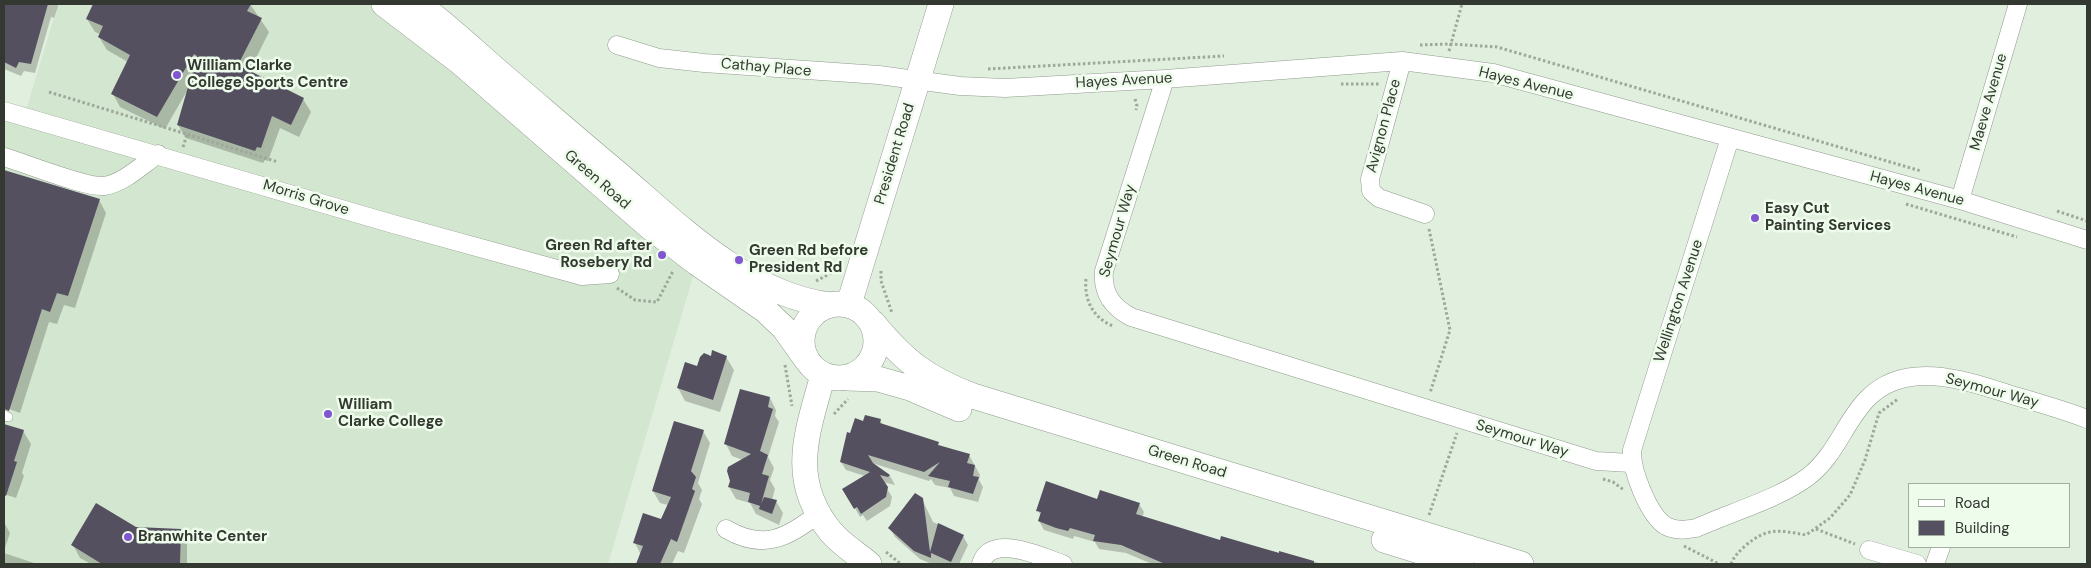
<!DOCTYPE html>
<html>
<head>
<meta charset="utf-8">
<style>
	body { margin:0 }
	#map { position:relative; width:2091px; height:568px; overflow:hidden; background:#e1efde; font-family:"DM Sans",sans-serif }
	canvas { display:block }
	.frame { position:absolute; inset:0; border:5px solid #333831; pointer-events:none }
	.legend { position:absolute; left:1908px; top:483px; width:162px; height:65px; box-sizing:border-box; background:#eefceb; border:1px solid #a3aea1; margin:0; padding:6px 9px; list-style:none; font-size:15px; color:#333831 }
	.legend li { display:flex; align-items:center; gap:10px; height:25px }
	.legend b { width:25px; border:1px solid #a3aea1 }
</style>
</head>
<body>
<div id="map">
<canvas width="2091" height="568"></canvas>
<div class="frame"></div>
<ul class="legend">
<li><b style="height:6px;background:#fff"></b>Road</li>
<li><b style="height:14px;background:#545060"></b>Building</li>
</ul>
</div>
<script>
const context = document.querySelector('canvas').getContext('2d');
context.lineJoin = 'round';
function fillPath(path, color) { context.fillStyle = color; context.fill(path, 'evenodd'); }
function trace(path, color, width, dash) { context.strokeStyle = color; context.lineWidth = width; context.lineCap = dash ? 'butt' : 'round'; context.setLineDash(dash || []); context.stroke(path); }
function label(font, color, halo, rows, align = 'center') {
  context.font = font + ' "DM Sans",sans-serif'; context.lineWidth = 5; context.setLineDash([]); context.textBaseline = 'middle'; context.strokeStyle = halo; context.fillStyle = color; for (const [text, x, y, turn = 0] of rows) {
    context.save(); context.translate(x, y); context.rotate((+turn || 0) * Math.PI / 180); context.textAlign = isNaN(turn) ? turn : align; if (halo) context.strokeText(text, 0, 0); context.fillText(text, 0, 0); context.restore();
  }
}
const built = new Path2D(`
	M58 4H384L697 263 608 564H4V111L24 117Z`);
const shadow = new Path2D(`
	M4 4H57L58 6 54 18 51 17 35 73 24 71 21 76 4 69Z
	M94 4H250L269 32 249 72 303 99 311 112 299 137 280 128 268 161 265 160 263 163 186 138 178 125 187 91 165 129 120 107 113 94 128 62 107 50 99 37 100 34 95 32 87 19Z
	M4 173 99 200 106 213 75 308 64 305 57 324 49 322 20 413 4 407Z
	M726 357 734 370 720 412 685 401 678 388 698 367Z
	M770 398 776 410 775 416 779 422 768 457 774 468 770 480 775 489 772 500 776 501 783 513 779 525 756 514 750 503 736 499 729 487 743 460 732 456 726 444Z
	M880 420 883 426 969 455 980 475 979 480 983 487 978 502 954 496 950 488 935 485 931 479 929 481 872 463 890 476 895 485 883 482 892 497 890 506 867 521 863 515 860 517 844 489 865 476 846 470 841 462 851 434 864 422Z
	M4 425 23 431 31 444 22 473 24 476 16 498 4 494Z
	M703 431 710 443 698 483 702 490 699 499 702 504 684 553 678 551 672 564H638L641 555 635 543 661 520 668 505 660 503 653 491Z
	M922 499 933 522 963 536 968 545 959 564H932L920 559 895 537 890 528Z
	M1097 501 1139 504 1144 512 1142 518 1221 542 1222 538 1323 564H1152L1126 553 1099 549 1095 542 1074 536 1073 539 1044 530 1039 521 1041 516 1038 511Z
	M4 522 10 533 4 551Z
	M135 528 180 530 187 543V564H91L80 558 73 545Z
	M4 553 34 563 35 564H4Z`);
const building = new Path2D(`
	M4 4H48L31 64 19 62 16 68 4 62Z
	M93 4H251L247 11 262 18 238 65 304 98 291 125 272 116 261 148 257 147 255 151 177 125 197 56 194 54 157 117 111 94 130 55 98 37 103 26 86 19Z
	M4 170 100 199 68 296 57 293 50 312 42 309 9 411 4 409Z
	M712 350 727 356 713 400 677 388 685 362 697 366 700 357 704 353 711 356Z
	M740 389 770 397 768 407 773 409 760 451 768 455 762 474 769 476 761 504 764 497 777 500 772 514 759 509 760 506 748 502 750 493 728 487 730 481 727 471 728 467 751 454 724 444Z
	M865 415 881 419 880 423 939 442 938 445 970 454 967 463 975 465 973 476 979 477 973 494 948 487 950 481 928 476 940 462 924 472 868 455 873 463 890 475 888 477 880 475 888 487 886 497 861 514 857 507 854 509 842 489 870 472 840 462 847 432 850 433 855 418 863 421Z
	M674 421 704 430 691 471 696 477 692 489 695 491 677 542 671 539 660 564H636L643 546 633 543 643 513 661 519 671 497 652 491Z
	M4 424 24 430 14 461 17 462 6 496 4 495Z
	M1046 481 1097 499 1100 490 1140 503 1136 514 1220 540 1221 536 1279 553V551L1314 561V564H1165L1121 545 1093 541 1095 535 1070 528 1068 531 1056 528 1038 521 1041 512 1036 511Z
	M915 493 923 498 930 552 938 523 964 535 951 562 931 553V558L914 551 888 528Z
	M96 503 136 527 181 529 180 563 102 564 71 545Z`);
const path = new Path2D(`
	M1420 45 1451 44 1497 47 1921 171
	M1449 51 1462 4
	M988 69 1224 56
	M1341 84H1379
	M49 92 278 162
	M1135 99 1137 106 1136 110
	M183 147 187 134
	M1906 204 2017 237
	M2057 211 2087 221
	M1429 229 1450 330 1430 393
	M881 271V281L892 313
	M1086 279C1084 300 1093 318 1113 326
	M816 281 835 271
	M617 288 635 300 657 302 673 271
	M785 365 792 406
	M834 414 848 399
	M1603 479 1613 482 1624 490
	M1429 515 1457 433
	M1816 529 1855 544
	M1684 546 1719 564
	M886 552 901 564
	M1731 564C1734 556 1739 552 1745 546 1767 527 1779 530 1806 535L1830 518 1850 495 1865 460 1879 413 1898 399`);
const lane = new Path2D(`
	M4 415 8 417`);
const street = new Path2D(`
	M617 45 659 58 704 63 879 75 960 86 1005 88 1165 79 1402 61 1493 73 1960 200 2087 240
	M1402 61 1370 179 1371 191 1379 198 1425 214
	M1165 79 1104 271C1102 293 1112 307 1131 317L1596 461 1631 463
	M4 111 393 224 582 276 610 274
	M1730 138 1632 450C1631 469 1648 515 1666 526 1676 531 1685 530 1696 528 1729 513 1781 498 1809 476 1836 455 1845 421 1868 398 1908 358 1970 382 2015 396 2039 403 2064 410 2087 419
	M4 157C25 163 86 188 104 186 124 183 142 165 158 154
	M1960 200 2018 4
	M726 529C763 551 788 538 819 513
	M1869 550 1917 564
	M981 564C991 532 1041 557 1063 564
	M1935 564 1941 547`);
const secondary = new Path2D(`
	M384 4 460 62 650 227 697 263 765 310 784 328 806 359
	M418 4C447 25 474 51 502 75 542 109 582 144 623 178 682 229 749 295 830 305
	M802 341a37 37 0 1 1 74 0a37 37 0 1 1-74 0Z
	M849 304 941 4
	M873 323C905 362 926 378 973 396L1521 564
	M823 375C807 433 788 480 831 532 841 544 857 554 869 564
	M847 378 878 379 910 388 959 409
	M1384 540 1461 564`);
const markers = [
	[177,75,5,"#8156d0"],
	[1755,218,5,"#8156d0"],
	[662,255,5,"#8156d0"],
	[739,260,5,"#8156d0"],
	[328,414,5,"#8156d0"],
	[128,537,5,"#8156d0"]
];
const poiNames = [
	["William Clarke",187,66],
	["College Sports Centre",187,83],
	["Easy Cut",1765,209],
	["Painting Services",1765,226],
	["Green Rd after",652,246,"right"],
	["Rosebery Rd",652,263,"right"],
	["Green Rd before",749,251],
	["President Rd",749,268],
	["William",338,405],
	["Clarke College",338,422],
	["Branwhite Center",138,537]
];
const streetNames = [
	["Cathay Place",766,68,5],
	["Hayes Avenue",1124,81,-3],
	["Hayes Avenue",1526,84,14],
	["Maeve Avenue",1989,102,-74],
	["Avignon Place",1384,126,-75],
	["President Road",895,154,-73],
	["Green Road",597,180,41],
	["Hayes Avenue",1917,189,15],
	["Morris Grove",306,198,17],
	["Seymour Way",1118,231,-74],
	["Wellington Avenue",1679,301,-72],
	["Seymour Way",1992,391,15],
	["Seymour Way",1522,439,17],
	["Green Road",1187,462,17]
];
fillPath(built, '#d3e6cf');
fillPath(shadow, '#0003');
fillPath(building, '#545060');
trace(lane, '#8f9c8c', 10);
trace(street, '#8f9c8c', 19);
trace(secondary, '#8f9c8c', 26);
trace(path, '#9da79a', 3, [2.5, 2.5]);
trace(lane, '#fff', 9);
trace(street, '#fff', 18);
trace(secondary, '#fff', 25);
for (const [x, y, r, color] of markers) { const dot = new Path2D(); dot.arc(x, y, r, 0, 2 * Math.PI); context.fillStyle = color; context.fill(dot); trace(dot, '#eefceb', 2); }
label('bold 15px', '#333831', '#eefceb', poiNames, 'left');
label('15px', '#333831', '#eefceb', streetNames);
</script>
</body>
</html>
